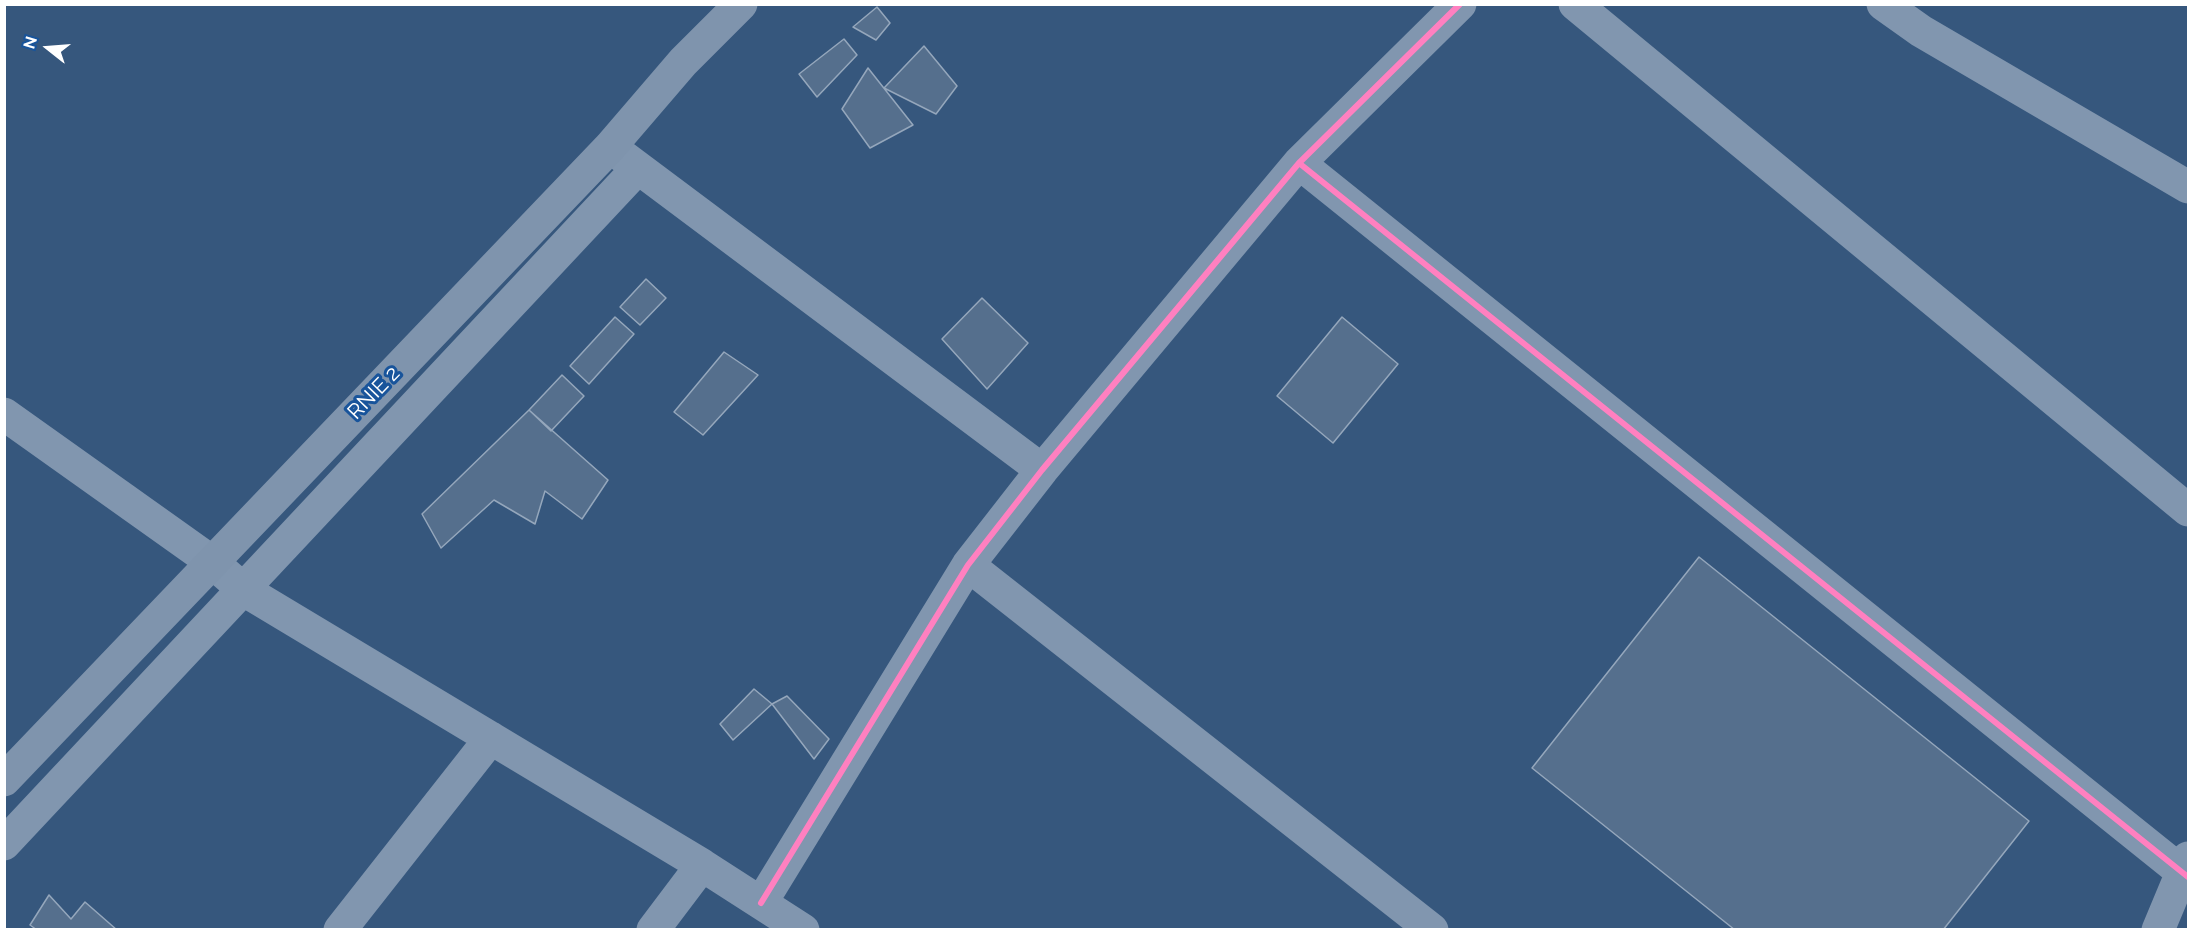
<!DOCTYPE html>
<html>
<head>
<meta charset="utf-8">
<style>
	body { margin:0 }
	#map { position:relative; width:2193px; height:934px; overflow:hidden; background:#36577d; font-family:Raleway,sans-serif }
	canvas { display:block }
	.frame { position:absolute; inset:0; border:6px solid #fff; pointer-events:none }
	.north { position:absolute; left:18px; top:18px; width:60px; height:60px; -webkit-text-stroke:4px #18549b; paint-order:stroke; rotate:287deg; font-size:16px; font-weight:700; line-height:24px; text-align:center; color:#fff }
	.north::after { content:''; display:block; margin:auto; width:21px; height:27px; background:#fff; clip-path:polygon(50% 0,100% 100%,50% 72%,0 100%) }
</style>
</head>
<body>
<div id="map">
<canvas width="2193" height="934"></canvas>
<div class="frame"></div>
<div class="north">N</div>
</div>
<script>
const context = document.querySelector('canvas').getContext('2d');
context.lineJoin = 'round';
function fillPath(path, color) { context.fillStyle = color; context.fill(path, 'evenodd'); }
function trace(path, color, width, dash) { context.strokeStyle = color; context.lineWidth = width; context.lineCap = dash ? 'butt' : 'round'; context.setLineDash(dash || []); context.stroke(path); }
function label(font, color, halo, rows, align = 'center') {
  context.font = font + ' Raleway,sans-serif'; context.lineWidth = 6; context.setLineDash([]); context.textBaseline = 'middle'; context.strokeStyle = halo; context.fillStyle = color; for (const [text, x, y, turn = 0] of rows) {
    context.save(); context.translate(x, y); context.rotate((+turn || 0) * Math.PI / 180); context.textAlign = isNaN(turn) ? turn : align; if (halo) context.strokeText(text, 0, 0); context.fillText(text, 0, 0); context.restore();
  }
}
const building = new Path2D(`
	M877 7 890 23 876 40 853 27Z
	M844 39 857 55 817 97 799 74Z
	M924 46 957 86 936 114 884 88Z
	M868 68 913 125 870 148 842 109Z
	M646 279 666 298 640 325 620 307Z
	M982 298 1028 343 987 389 942 339Z
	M615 317 634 334 589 384 570 366Z
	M1342 317 1398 364 1333 443 1277 396Z
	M724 352 758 375 703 435 674 412Z
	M562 375 584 396 551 431 529 410Z
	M529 410 608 480 582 519 545 491 535 524 494 500 441 548 422 514Z
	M1699 557 2029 821 1943 930H1735L1532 768Z
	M754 689 772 704 733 740 720 724Z
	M787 696 829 739 814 759 772 704Z
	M49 895 71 919 85 902 117 930H37L30 925Z`);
const minor = new Path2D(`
	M1575 4 2188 510
	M1883 4 1921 31 2188 187
	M621 155 1042 470
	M1299 163 2188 877
	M4 414 212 562 244 590 702 865 803 930
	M968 565 1432 930
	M4 844 638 168
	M761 903 968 565 1042 470 1299 163 1460 4
	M340 930 491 738
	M653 930 702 865
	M2158 930 2188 858`);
const highway = new Path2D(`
	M4 780 610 147 683 62 741 4`);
const cycleway = new Path2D(`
	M1299 163 2188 877
	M761 903 968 565 1042 470 1299 163 1460 4`);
const streetNames = [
	["RNIE 2",374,393,-46]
];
fillPath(building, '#556f8d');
trace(building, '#95a7bc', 1.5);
trace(minor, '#8196af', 33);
trace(highway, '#7f94ad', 33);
trace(cycleway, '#ff80c0', 6);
label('21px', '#fff', '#18549b', streetNames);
</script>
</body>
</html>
